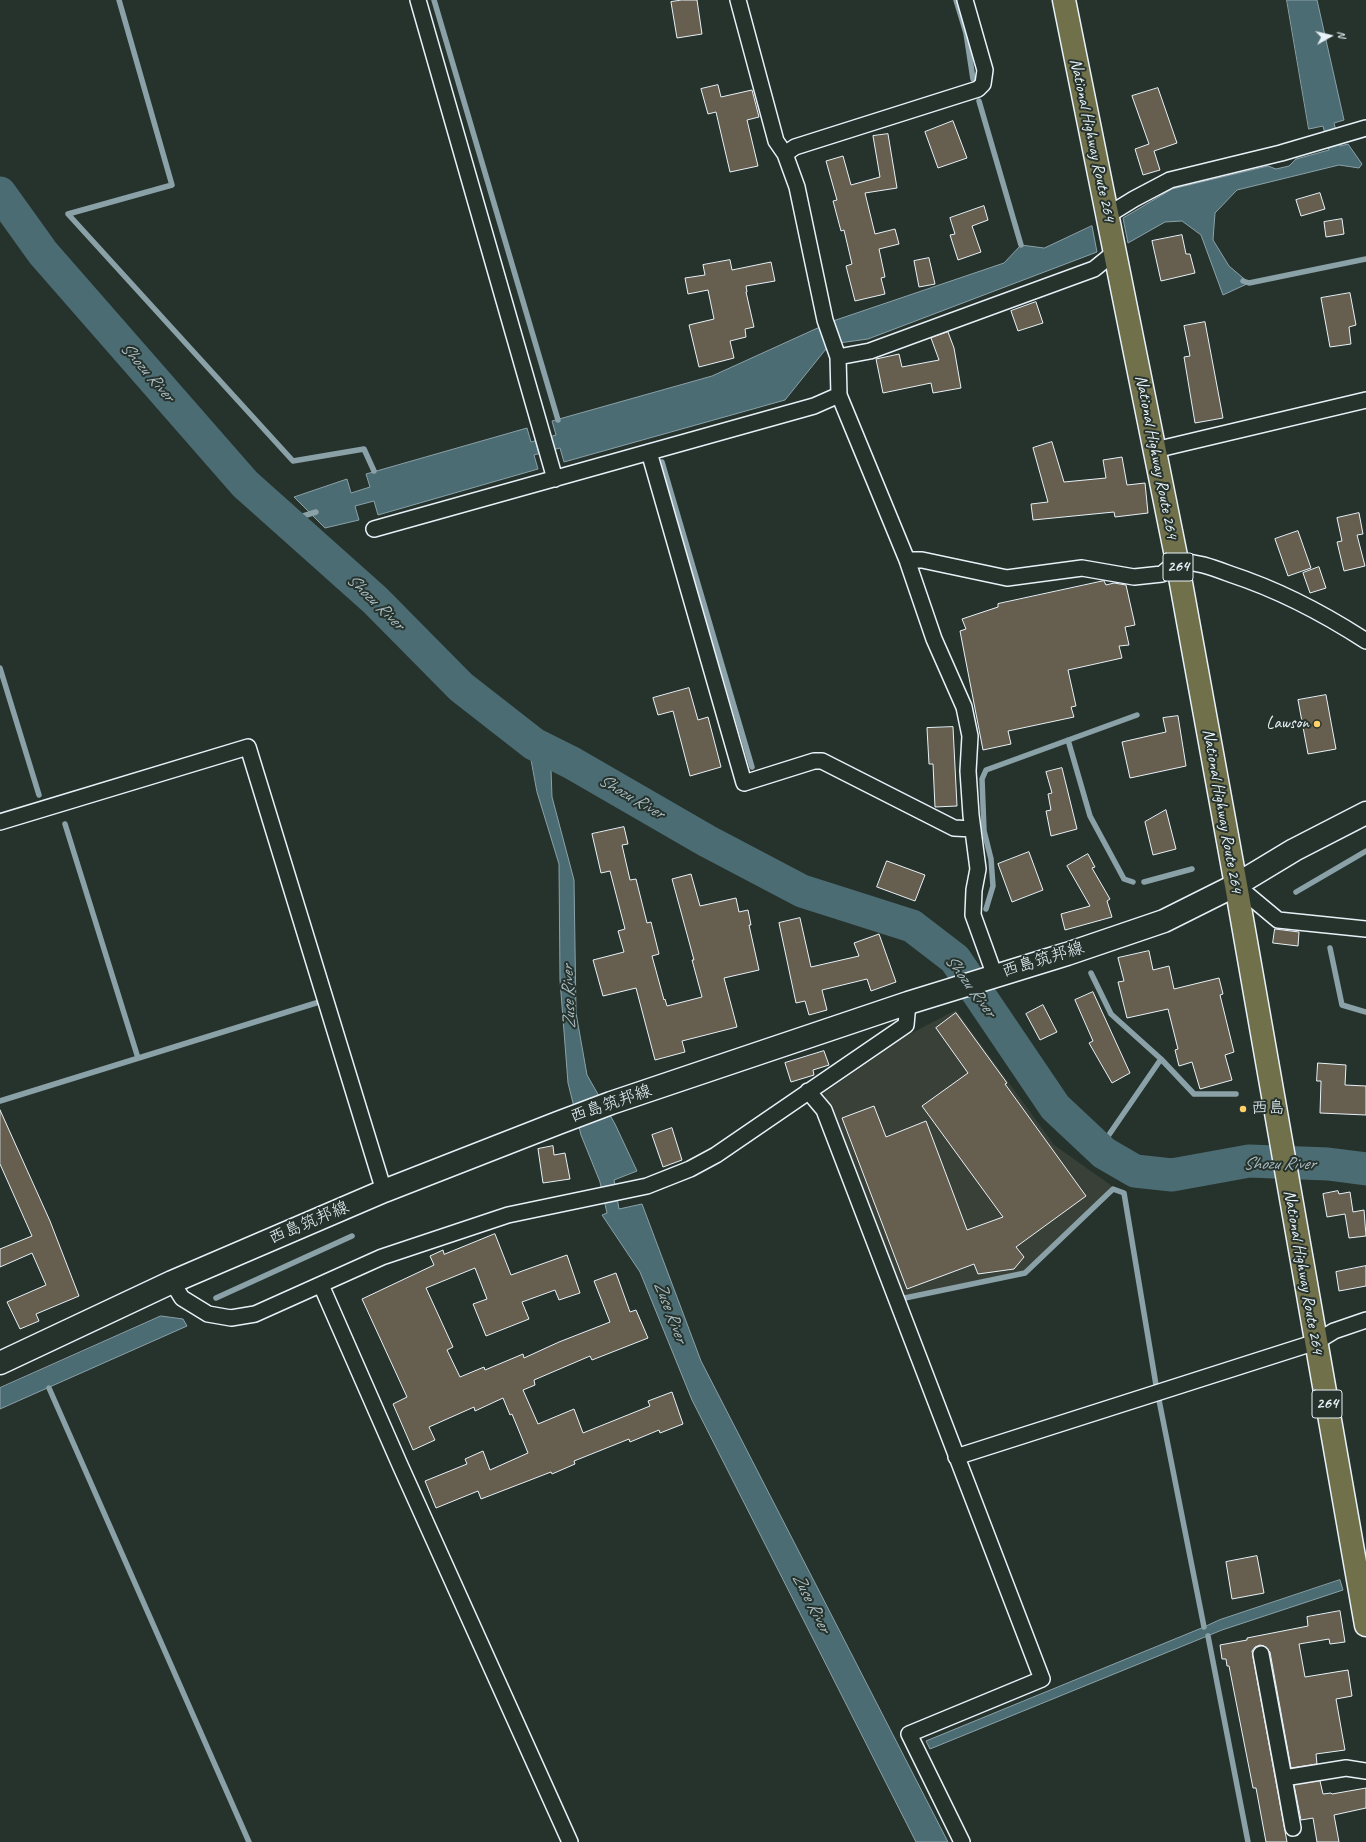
<!DOCTYPE html>
<html>
<head>
<meta charset="utf-8">
<style>
	body { margin:0 }
	#map { position:relative; width:1366px; height:1842px; overflow:hidden; background:#26332d; font-family:Caveat,sans-serif }
	canvas { display:block }
	.north { position:absolute; left:1310px; top:16px; width:40px; height:40px; -webkit-text-stroke:3px #26332d; paint-order:stroke; rotate:82deg; font-size:11px; font-weight:700; line-height:16px; text-align:center; color:#e8f1f8 }
	.north::after { content:''; display:block; margin:auto; width:14px; height:18px; background:#e8f1f8; clip-path:polygon(50% 0,100% 100%,50% 72%,0 100%) }
</style>
</head>
<body>
<div id="map">
<canvas width="1366" height="1842"></canvas>
<div class="north">N</div>
</div>
<script>
const context = document.querySelector('canvas').getContext('2d');
context.lineJoin = 'round';
function fillPath(path, color) { context.fillStyle = color; context.fill(path, 'evenodd'); }
function trace(path, color, width, dash) { context.strokeStyle = color; context.lineWidth = width; context.lineCap = dash ? 'butt' : 'round'; context.setLineDash(dash || []); context.stroke(path); }
function label(font, color, halo, rows, align = 'center') {
  context.font = font + ' Caveat,"Klee One",sans-serif'; context.lineWidth = 4; context.setLineDash([]); context.textBaseline = 'middle'; context.strokeStyle = halo; context.fillStyle = color; for (const [text, x, y, turn = 0] of rows) {
    context.save(); context.translate(x, y); context.rotate((+turn || 0) * Math.PI / 180); context.textAlign = isNaN(turn) ? turn : align; if (halo) context.strokeText(text, 0, 0); context.fillText(text, 0, 0); context.restore();
  }
}
const built = new Path2D(`
	M956 1010 1054 1145 1112 1186 1024 1271 901 1296 824 1093 906 1036Z`);
const water = new Path2D(`
	M1287 0H1317L1344 120 1334 123 1340 146 1348 144 1362 164 1359 168 1339 165 1237 190 1215 213 1213 240 1229 266 1249 283 1223 295 1201 235 1182 221 1165 222 1128 243 1123 218 1172 189 1268 166 1276 169 1289 166 1296 159 1329 150 1323 126 1309 129Z
	M1092 226 1097 252 868 339 839 343 826 349 785 400 564 462 560 448 534 455 538 469 378 515 374 501 355 506 359 520 325 528 294 497 347 479 351 493 370 487 366 474 527 428 531 442 556 435 552 421 712 376 833 321 1004 263 1021 245 1044 248Z
	M531 758 551 770 552 797 574 880 576 1013 587 1075 615 1124 637 1171 614 1180 619 1209 642 1204 701 1361 948 1842H916L692 1400 640 1272 602 1215 607 1213 600 1182 581 1135 568 1083 560 980 559 864 537 792Z
	M161 1316 183 1319 187 1326 0 1409V1388Z
	M1340 1580 1343 1590 1222 1630 930 1749 926 1741 1204 1627 1219 1620Z`);
const stream = new Path2D(`
	M119 0 172 185 68 214 293 461 364 449 374 471
	M434 0 558 420
	M956 0 966 33 973 79
	M979 101 1021 245
	M1243 281 1249 283 1366 259
	M662 462 752 767
	M287 521 316 512
	M0 668 39 795
	M1068 740 1090 816 1124 879 1133 882
	M65 824 138 1058
	M1144 882 1192 869
	M1296 892 1366 851
	M986 909 993 886 991 859 984 831 982 779 986 770 1137 715
	M1330 948 1342 1005 1366 1012
	M1091 973 1111 1014 1161 1059
	M0 1101 316 1003
	M1104 1153V1142L1161 1059 1194 1094H1236
	M216 1298 352 1236
	M900 1299 1025 1273 1113 1189 1124 1193 1156 1385
	M49 1388 249 1842
	M1159 1400 1204 1627
	M1208 1636 1248 1842`);
const river = new Path2D(`
	M0 193 43 253 245 484 375 600 461 687 534 744 572 763 707 841 802 891 912 926 955 959 1055 1107 1104 1153 1135 1171 1172 1175 1249 1161 1328 1164 1366 1169`);
const building = new Path2D(`
	M682 0H697L702 34 677 38 671 2Z
	M718 85 721 97 752 90 759 117 747 120 758 166 730 172 716 112 708 114 701 89Z
	M1158 88 1177 143 1154 151 1160 170 1143 175 1135 149 1149 144 1132 96Z
	M953 121 967 158 938 168 925 132Z
	M888 134 897 188 865 193 875 234 895 229 899 244 879 249 885 277 881 278 885 294 855 301 846 266 852 264 844 230 841 231 833 201 837 200 826 161 843 156 851 185 880 177 873 136Z
	M1320 193 1325 209 1301 216 1296 200Z
	M984 206 988 220 972 226 981 252 958 260 950 235 955 234 950 218Z
	M1342 219 1344 234 1326 237 1324 222Z
	M1182 235 1186 254H1190L1195 273 1161 281 1152 241Z
	M929 258 935 284 919 287 914 261Z
	M730 260 732 270 771 262 775 281 746 286 747 292H746L754 327 745 329 746 337 730 341 734 358 699 367 689 325 714 319 708 290 688 294 685 278 705 275 703 265Z
	M1350 293 1356 325 1349 327 1351 344 1330 347 1321 298Z
	M1036 302 1043 323 1018 331 1011 311Z
	M1205 322 1223 418 1195 423 1184 357 1190 356 1184 326Z
	M948 332 954 348 961 388 933 393 931 383 883 393 876 359 899 354 902 367 939 360 931 338Z
	M1052 442 1064 482 1106 478 1103 460 1122 457 1127 485 1145 483 1148 513 1115 517 1114 512 1033 520 1031 504 1048 502 1033 448Z
	M1359 513 1363 534 1357 535 1365 566 1344 571 1337 542 1342 541 1337 518Z
	M1298 531 1311 568 1288 576 1275 539Z
	M1319 567 1326 588 1310 593 1303 573Z
	M1104 581 1106 585 1114 583 1126 585 1135 625 1125 627 1129 645 1119 646 1122 658 1068 670 1076 706 1071 707 1074 717 1008 731 1011 744 983 750 960 631 966 629 962 619 998 607V604Z
	M689 688 698 720 708 717 721 767 690 776 673 711 658 715 653 698Z
	M1326 695 1336 749 1308 754 1298 700Z
	M1178 716 1186 766 1130 778 1122 742 1166 732 1163 718Z
	M953 727 957 806 935 807 933 764H929L927 728Z
	M1062 768 1077 829 1051 836 1046 811 1051 810 1048 794 1052 793 1046 772Z
	M1166 810 1176 849 1153 855 1145 822Z
	M624 827 628 844 622 845 630 880 636 879 647 923 651 922 659 954 652 956 664 1000 665 999 667 1006 702 997 692 960H694L672 879 691 874 700 906 736 898 739 912 748 910 751 925H749L759 970 724 978 737 1027 682 1041 685 1052 655 1060 636 988 603 996 593 960 624 952 618 931 625 929 610 871 601 873 592 834Z
	M1029 852 1043 890 1012 902 998 864Z
	M1088 854 1095 867 1092 868 1110 899 1107 901 1112 917 1065 930 1061 914 1090 906 1067 866Z
	M887 861 925 875 915 901 877 887Z
	M800 918 811 967 859 956 854 943 879 934 896 982 871 991 867 979 822 990 827 1010 809 1015 805 1001 796 1003 779 923Z
	M1275 929 1299 932 1298 946 1273 943Z
	M1149 951 1153 970 1169 966 1174 989 1219 978 1223 994 1220 995 1234 1052 1225 1055 1232 1080 1200 1089 1192 1062 1179 1066 1175 1050 1178 1049 1168 1009 1127 1018 1118 982 1124 981 1118 958Z
	M1093 992 1130 1073 1112 1083 1089 1043 1093 1041 1075 1000Z
	M1043 1005 1057 1032 1040 1040 1026 1014Z
	M956 1013 1007 1083 1005 1084 1086 1196 1016 1247 1024 1257 1014 1269 978 1274 974 1264 907 1289 842 1118 874 1106 886 1137 926 1121 967 1230 1003 1217 922 1106 968 1073 936 1028Z
	M824 1051 829 1065 813 1070 814 1075 791 1082 785 1063Z
	M1318 1063 1346 1065 1345 1085 1366 1086V1115L1320 1113 1321 1081H1317Z
	M0 1110 50 1221 79 1296 36 1314 39 1321 20 1329 7 1302 46 1285 32 1253 0 1267V1249L32 1236 0 1164Z
	M672 1128 682 1160 663 1167 652 1135Z
	M553 1146 554 1155 565 1153 570 1179 543 1183 538 1149Z
	M1338 1191 1339 1194 1350 1192 1353 1212 1364 1210 1366 1236 1349 1238 1345 1214 1327 1217 1323 1194Z
	M495 1234 511 1275 567 1255 580 1293 559 1300 555 1290 522 1302 529 1319 486 1336 473 1304 487 1299 475 1268 426 1288 453 1347 447 1350 460 1377 484 1367 485 1370 523 1354 524 1358 559 1342 610 1322 594 1281 616 1273 630 1312 636 1310 648 1338 592 1360 590 1356 534 1380 535 1385 523 1390 538 1424 574 1409 583 1433 650 1406 648 1401 672 1392 683 1424 660 1433 659 1430 630 1442 629 1439 574 1461 575 1464 552 1474 551 1472 481 1499 478 1491 436 1508 425 1481 467 1464 465 1459 483 1451 490 1470 528 1453 512 1414 510 1415 503 1398 475 1411 474 1407 429 1427 435 1440 413 1450 393 1404 407 1397 362 1299 434 1265 430 1256 443 1250 444 1254Z
	M1366 1266V1286L1339 1291 1336 1272Z
	M1257 1556 1264 1593 1232 1599 1226 1562Z
	M1340 1611 1345 1642 1330 1644 1329 1639 1299 1644 1305 1677 1348 1670 1352 1696 1336 1699 1345 1750 1316 1754 1317 1764 1291 1768 1270 1652 1264 1646 1260 1645 1255 1647 1252 1651 1287 1842H1266L1256 1788H1253L1229 1666H1227L1226 1659H1222L1220 1645 1247 1640V1638L1308 1626 1307 1617Z
	M1320 1781 1323 1794 1331 1793 1332 1794 1366 1788V1808L1334 1815 1339 1842H1317L1313 1818 1301 1820 1294 1785Z`);
const street = new Path2D(`
	M418 0 555 479
	M738 0 776 141 785 154 797 187 825 320 838 357 839 395 907 560 934 639 964 707 970 736 968 771 971 815 978 869 974 890 973 915 995 976
	M785 154 795 147 978 89 983 84 985 70 965 0
	M1108 215 1134 199 1170 180 1281 153 1366 128
	M838 357 870 351 1094 269 1115 252
	M1155 450 1366 400
	M649 452 744 783 814 761H822L954 828 973 829
	M374 529 814 406 839 395
	M907 560H922L1007 578 1082 568 1134 577 1162 574 1177 561C1198 562 1211 567 1230 574 1279 590 1323 613 1366 641
	M0 822 248 747 384 1191
	M1236 885 1278 920 1366 929
	M808 1091 824 1110 1042 1679 909 1734 962 1842
	M172 1282 182 1298 208 1314 231 1318 255 1314 382 1257 508 1215 647 1186 690 1169 716 1155 906 1025 908 1003
	M321 1285 400 1465 570 1842
	M956 1457 1316 1342 1334 1331 1366 1320
	M1261 1654 1284 1778 1346 1768 1366 1771
	M1284 1778 1293 1828`);
const secondary = new Path2D(`
	M0 1363 172 1282 384 1191 558 1123 611 1103 908 1003 1067 954 1164 921 1236 885 1294 850 1366 813`);
const highway = new Path2D(`
	M1064 0 1177 561 1236 885 1366 1625`);
const markers = [
	[1317,724,4,"#ffd166"],
	[1243,1109,4,"#ffd166"]
];
const shields = [
	[1178,567,30],
	[1327,1404,30]
];
const shieldNames = [
	["264",1178,567],
	["264",1327,1404]
];
const streetNames = [
	["National Highway Route 264",1092,140,78],
	["National Highway Route 264",1156,457,79],
	["National Highway Route 264",1222,811,80],
	["西島筑邦線",1043,960,-17],
	["西島筑邦線",611,1104,-19],
	["西島筑邦線",309,1223,-23],
	["National Highway Route 264",1303,1272,80]
];
const poiNames = [
	["Lawson",1309,724],
	["西島",1251,1109,"left"]
];
const waterNames = [
	["Shozu River",147,372,49],
	["Shozu River",375,602,44],
	["Shozu River",631,797,30],
	["Shozu River",970,986,53],
	["Zuse River",569,997,-92],
	["Shozu River",1279,1164],
	["Zuse River",670,1312,69],
	["Zuse River",811,1603,63]
];
fillPath(built, '#394037');
fillPath(water, '#4c6c73');
trace(water, '#8aa1a8', 1);
trace(stream, '#8aa1a8', 5.5);
trace(river, '#4c6c73', 33);
fillPath(building, '#665f4f');
trace(building, '#e8f1f8', 1);
trace(street, '#e8f1f8', 18);
trace(secondary, '#e8f1f8', 25);
trace(highway, '#e8f1f8', 25);
trace(street, '#26332d', 15);
trace(secondary, '#26332d', 22);
trace(highway, '#70704a', 22);
for (const [x, y, r, color] of markers) { const dot = new Path2D(); dot.arc(x, y, r, 0, 2 * Math.PI); context.fillStyle = color; context.fill(dot); trace(dot, '#26332d', 1.5); }
for (const [x, y, w] of shields) { const box = new Path2D(); box.roundRect(x - w / 2, y - 14, w, 28, 3); context.fillStyle = '#26332d'; context.fill(box); trace(box, '#e8f1f8', 1); }
label('bold 16px', '#e8f1f8', null, shieldNames);
label('17px', '#e8f1f8', '#26332d', streetNames);
label('17px', '#e8f1f8', '#26332d', poiNames, 'right');
label('italic 18px', '#aabcc3', '#26332d', waterNames);
</script>
</body>
</html>
